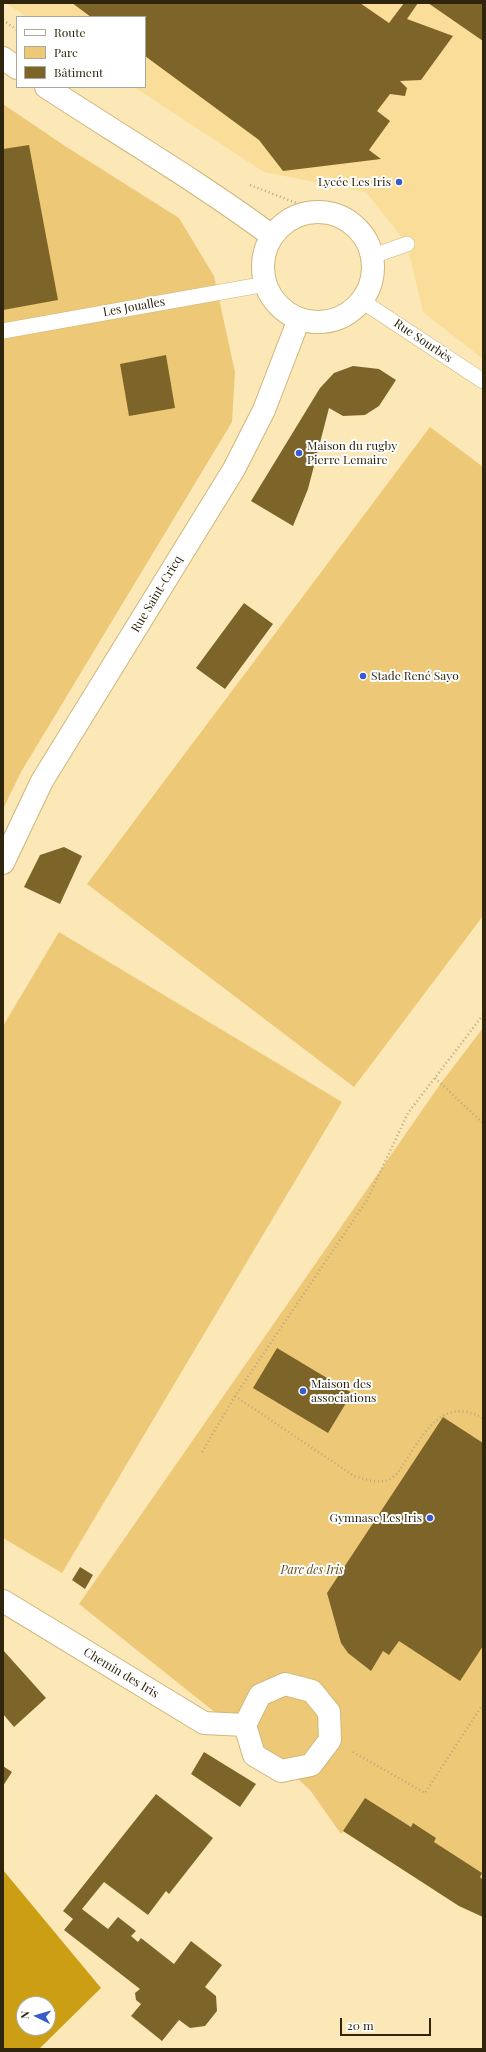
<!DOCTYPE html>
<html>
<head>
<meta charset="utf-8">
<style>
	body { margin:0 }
	#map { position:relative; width:486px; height:2052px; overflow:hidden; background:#fce7b7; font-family:"Playfair Display",serif }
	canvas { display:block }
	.frame { position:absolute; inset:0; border:4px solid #2f250d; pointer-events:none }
	.legend { position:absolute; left:16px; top:16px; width:130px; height:72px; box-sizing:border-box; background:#fff; border:1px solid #aca89e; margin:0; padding:5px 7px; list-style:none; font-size:12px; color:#2f250d }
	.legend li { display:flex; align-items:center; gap:8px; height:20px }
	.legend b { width:20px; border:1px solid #aca89e }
	.north { position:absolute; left:16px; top:1996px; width:40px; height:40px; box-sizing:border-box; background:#fff; border:1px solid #aca89e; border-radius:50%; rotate:275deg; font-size:11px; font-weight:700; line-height:16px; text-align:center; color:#2f250d }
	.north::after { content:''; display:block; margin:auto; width:14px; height:18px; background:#395ccd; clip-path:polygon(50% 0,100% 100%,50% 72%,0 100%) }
	.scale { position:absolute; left:340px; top:2018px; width:91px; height:18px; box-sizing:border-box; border:2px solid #2f250d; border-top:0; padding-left:5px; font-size:12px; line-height:14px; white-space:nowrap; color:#2f250d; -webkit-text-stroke:3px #fff; paint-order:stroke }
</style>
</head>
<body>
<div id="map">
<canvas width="486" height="2052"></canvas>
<div class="frame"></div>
<ul class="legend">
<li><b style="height:5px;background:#fff"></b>Route</li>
<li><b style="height:11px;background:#edc977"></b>Parc</li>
<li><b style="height:11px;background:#7d652a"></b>Bâtiment</li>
</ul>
<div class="north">N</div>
<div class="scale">20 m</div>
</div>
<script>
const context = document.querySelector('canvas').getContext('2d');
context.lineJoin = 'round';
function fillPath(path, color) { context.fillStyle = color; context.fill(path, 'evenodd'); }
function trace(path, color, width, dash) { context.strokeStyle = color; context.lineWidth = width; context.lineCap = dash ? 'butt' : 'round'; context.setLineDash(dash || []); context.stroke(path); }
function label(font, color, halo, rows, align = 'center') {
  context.font = font + ' "Playfair Display",serif'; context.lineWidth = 4; context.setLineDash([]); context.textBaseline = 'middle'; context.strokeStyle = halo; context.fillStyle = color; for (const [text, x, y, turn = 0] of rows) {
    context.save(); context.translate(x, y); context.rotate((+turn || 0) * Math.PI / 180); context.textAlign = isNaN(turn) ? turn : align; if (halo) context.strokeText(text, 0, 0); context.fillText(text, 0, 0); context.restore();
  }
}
const built = new Path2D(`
	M6 3H483V359L423 312 407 244 366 192 264 172 134 87H145V17H27Z`);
const green = new Path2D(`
	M3 104 65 146 179 218 214 276 235 372 232 422 21 772 3 809Z
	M430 427 483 467V916L354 1087 87 884Z
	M59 932 342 1102 62 1573 3 1538V1026Z
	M483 1028V1917L459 1906 343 1831 341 1834 310 1790 295 1776 79 1604 441 1083Z`);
const forest = new Path2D(`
	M3 1870 101 1988 39 2049H3ZM24 2004H48V2028H24Z`);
const building = new Path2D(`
	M72 3H360L389 23 404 3H418L407 19 453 36 421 80 400 81 407 88 405 96 390 94 377 111 390 121 369 150 381 159 283 171 259 140 145 56V17H91Z
	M428 3H483V41Z
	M29 145 58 300 3 310V149Z
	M166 355 175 408 129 416 120 364Z
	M353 366 379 369 396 380 379 406 365 415 343 416 329 408 308 489 293 526 251 501 320 388 334 373Z
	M244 603 273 624 225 689 196 668Z
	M64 847 82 856 60 904 24 887 40 855Z
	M277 1348 352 1393 328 1433 253 1388Z
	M443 1417 483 1443V1646L460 1681 399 1641 389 1655 383 1651 371 1671 348 1653 341 1643 327 1593Z
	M80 1567 93 1575 85 1589 72 1580Z
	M3 1650 46 1698 14 1727 3 1714Z
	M204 1752 256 1784 240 1807 191 1774Z
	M3 1766 12 1772 3 1786Z
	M156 1794 213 1838 169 1894 166 1891 148 1915 104 1882 82 1909 108 1929 118 1917 136 1931 131 1936 138 1942 141 1938 174 1964 191 1941 222 1965 205 1987 216 1996 217 2011 205 2026 190 2028 179 2020 162 2041 131 2016 141 2004 136 2000 135 1993 140 1989 64 1930 73 1919 63 1911Z
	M365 1798 411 1827 413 1823 436 1838 434 1842 482 1873 480 1877 483 1880V1917L459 1906 343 1831Z`);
const path = new Path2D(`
	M3 20 17 30
	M250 185 317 211
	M435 1078 483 1123
	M235 1396 354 1476C365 1479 376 1484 387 1480 394 1479 401 1469 404 1463 424 1434 441 1396 483 1418
	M202 1452 235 1396 367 1200 408 1113 483 1015
	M353 1752 425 1793 483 1704`);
const lane = new Path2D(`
	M373 256 407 244
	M362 301 483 381
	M3 331 266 284`);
const street = new Path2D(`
	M3 58 17 68
	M46 87C121 136 199 182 272 236
	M263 267a55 55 0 1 1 110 0a55 55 0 1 1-110 0Z
	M3 863 42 781 234 469 264 410 299 319
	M3 1601 204 1723 245 1725
	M285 1684 312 1691 329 1712 330 1740 311 1765 281 1771 254 1755 245 1725 260 1695Z`);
const markers = [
	[399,182,4,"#395ccd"],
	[299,453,4,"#395ccd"],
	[363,676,4,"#395ccd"],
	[303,1391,4,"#395ccd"],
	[430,1518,4,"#395ccd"]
];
const poiNames = [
	["Lycée Les Iris",391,182,"right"],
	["Maison du rugby",307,446],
	["Pierre Lemaire",307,460],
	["Stade René Sayo",371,676],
	["Maison des",311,1384],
	["associations",311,1398],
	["Gymnase Les Iris",422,1518,"right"]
];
const streetNames = [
	["Les Joualles",134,307,-10],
	["Rue Sourbès",423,341,34],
	["Rue Saint-Cricq",157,594,-59],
	["Chemin des Iris",121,1673,31]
];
const parkNames = [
	["Parc des Iris",312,1570]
];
fillPath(built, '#fadd98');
fillPath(green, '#edc977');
fillPath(forest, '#cc9e13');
fillPath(building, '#7d652a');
trace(lane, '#cfb67a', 16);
trace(street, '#cfb67a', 24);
trace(path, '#b9a77f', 2.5, [1, 3]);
trace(lane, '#fff', 15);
trace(street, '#fff', 22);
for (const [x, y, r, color] of markers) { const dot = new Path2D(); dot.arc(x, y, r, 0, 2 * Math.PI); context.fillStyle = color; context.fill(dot); trace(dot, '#fff', 1.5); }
label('12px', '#2f250d', '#fff', poiNames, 'left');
label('12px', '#2f250d', '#fff', streetNames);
label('italic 12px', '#5e4b1b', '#fff', parkNames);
</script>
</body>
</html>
